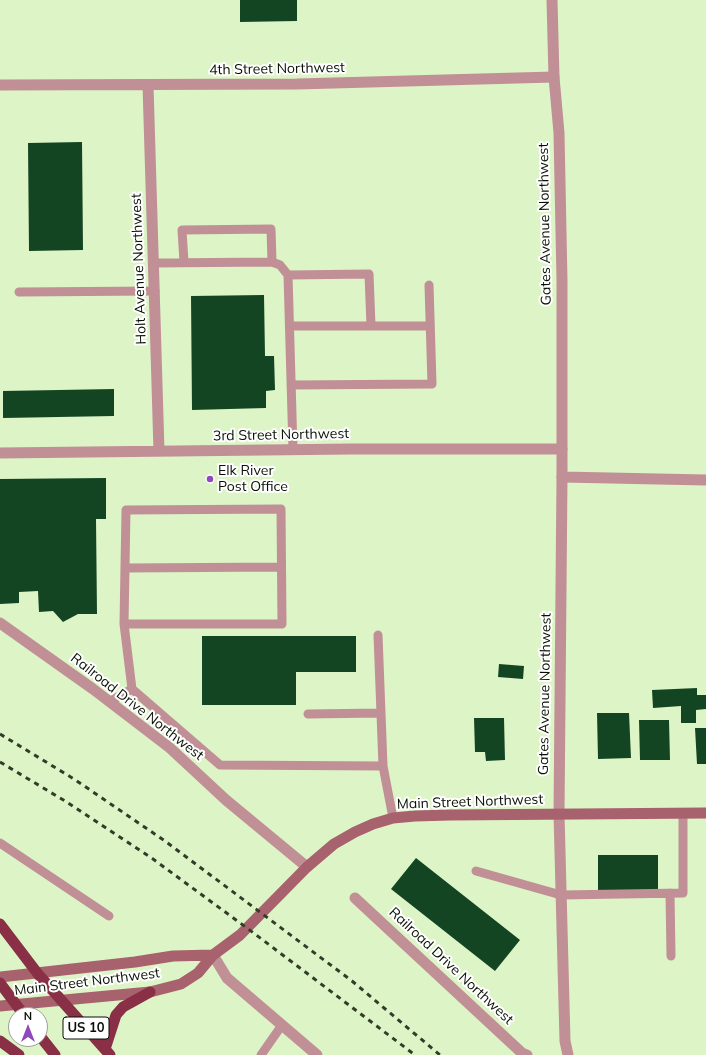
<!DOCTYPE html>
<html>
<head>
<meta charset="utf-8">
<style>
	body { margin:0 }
	#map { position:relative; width:706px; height:1055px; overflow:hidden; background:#ddf4c7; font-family:Mulish,sans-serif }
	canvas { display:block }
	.north { position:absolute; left:8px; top:1007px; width:40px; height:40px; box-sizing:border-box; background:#fff; border:1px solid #9d9f9a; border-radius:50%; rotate:0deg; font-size:11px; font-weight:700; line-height:16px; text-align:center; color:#091003 }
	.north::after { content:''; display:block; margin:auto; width:14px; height:18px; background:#8f49bc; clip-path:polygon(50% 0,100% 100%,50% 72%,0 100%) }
</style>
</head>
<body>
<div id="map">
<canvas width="706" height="1055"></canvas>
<div class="north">N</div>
</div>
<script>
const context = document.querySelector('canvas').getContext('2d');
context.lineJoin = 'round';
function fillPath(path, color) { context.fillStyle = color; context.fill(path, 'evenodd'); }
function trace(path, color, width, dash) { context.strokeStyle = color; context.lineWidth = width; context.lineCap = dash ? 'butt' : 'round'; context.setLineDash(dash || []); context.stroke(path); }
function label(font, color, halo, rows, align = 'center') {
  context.font = font + ' Mulish,sans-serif'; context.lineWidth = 4; context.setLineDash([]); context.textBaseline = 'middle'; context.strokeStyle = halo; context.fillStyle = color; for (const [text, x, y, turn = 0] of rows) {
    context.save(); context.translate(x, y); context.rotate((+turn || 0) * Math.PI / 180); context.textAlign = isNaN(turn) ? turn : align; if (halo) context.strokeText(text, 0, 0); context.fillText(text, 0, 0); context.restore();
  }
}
const building = new Path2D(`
	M240 0H297V21L240 22Z
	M82 142 83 250 29 251 28 143Z
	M264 295 265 356H274L275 390 266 391V408L192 410 191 296Z
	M114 389V416L3 418V391Z
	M106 478V519H96L97 614H78L63 622 53 611 39 612 38 591 19 592V603L0 604V479Z
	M202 636H356V672H296V705H202Z
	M499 664 524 666 523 679 498 677Z
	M697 688V695H706V709L696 710V723H681V706L653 708 652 690Z
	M597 713H629L631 758 598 759Z
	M474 718H504L505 760 486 761 485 752H475Z
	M639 720H669L670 760H640Z
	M695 728H706V764H697Z
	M598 855H658V890H598Z
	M416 858 520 940 495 971 391 889Z`);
const service = new Path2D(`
	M184 262 182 230 271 229 272 262
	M154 263 272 262 280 265 288 275 293 450
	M288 275 369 274 371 326
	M19 292 155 291
	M290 326H430
	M291 385 432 384 429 285
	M125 568 281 567
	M124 624H282L281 509 126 510 124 624 132 689
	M378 635 383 766 393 818
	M109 702 132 689 220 765 383 766
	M308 714 381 713
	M0 843 109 916
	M476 871 561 895 683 893V813
	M670 893 671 956
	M261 1055 282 1025`);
const minor = new Path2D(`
	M0 85 297 84 554 77
	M148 85 159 451
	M0 453 352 449H562V477L706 480
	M0 623 93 689 170 748 226 800 307 867
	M559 814 565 1041 568 1055
	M355 898 522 1053 527 1055
	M213 955 227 978 317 1055`);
const tertiary = new Path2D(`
	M552 0 554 77 559 133 562 281V449
	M559 814 562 477`);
const secondary = new Path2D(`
	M0 977 135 962 173 956 213 955
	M0 1006 150 992 181 984 198 973 213 955 240 935 307 867 334 844 355 832 373 824 393 818 415 816 450 815 706 813`);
const trunk = new Path2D(`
	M0 924 38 974 110 1055
	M0 983 24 1015
	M40 1036 55 1055
	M0 1041 19 1055
	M105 1049 116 1015 123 1007 150 992`);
const rail = new Path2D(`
	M0 734 74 779 165 841 352 981 440 1055
	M0 762 65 801 153 859 247 928 415 1055`);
const markers = [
	[210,479,4,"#8f49bc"]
];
const shields = [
	[86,1028,46]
];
const shieldNames = [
	["US 10",86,1028]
];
const streetNames = [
	["4th Street Northwest",277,69,-1],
	["Gates Avenue Northwest",545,224,-91],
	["Holt Avenue Northwest",139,269,-92],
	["3rd Street Northwest",281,435,-1],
	["Gates Avenue Northwest",545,694,-89],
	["Railroad Drive Northwest",137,707,38],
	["Main Street Northwest",470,802,-2],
	["Railroad Drive Northwest",451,966,43],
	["Main Street Northwest",87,982,-7]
];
const poiNames = [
	["Elk River",218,471],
	["Post Office",218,487]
];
fillPath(building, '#144523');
trace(service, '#c09096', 9);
trace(minor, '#c09096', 11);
trace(tertiary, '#c09096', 11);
trace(secondary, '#a8626e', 11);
trace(trunk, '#8a3046', 11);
trace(rail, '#323c29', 3, [5, 5]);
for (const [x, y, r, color] of markers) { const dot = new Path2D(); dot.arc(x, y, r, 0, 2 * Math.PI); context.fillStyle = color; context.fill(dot); trace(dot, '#fff', 1.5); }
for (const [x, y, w] of shields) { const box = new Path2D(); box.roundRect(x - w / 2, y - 11, w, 22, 3); context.fillStyle = '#fff'; context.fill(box); trace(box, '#091003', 1); }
label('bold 13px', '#091003', null, shieldNames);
label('14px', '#091003', '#fff', streetNames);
label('14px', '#091003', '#fff', poiNames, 'left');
</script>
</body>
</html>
